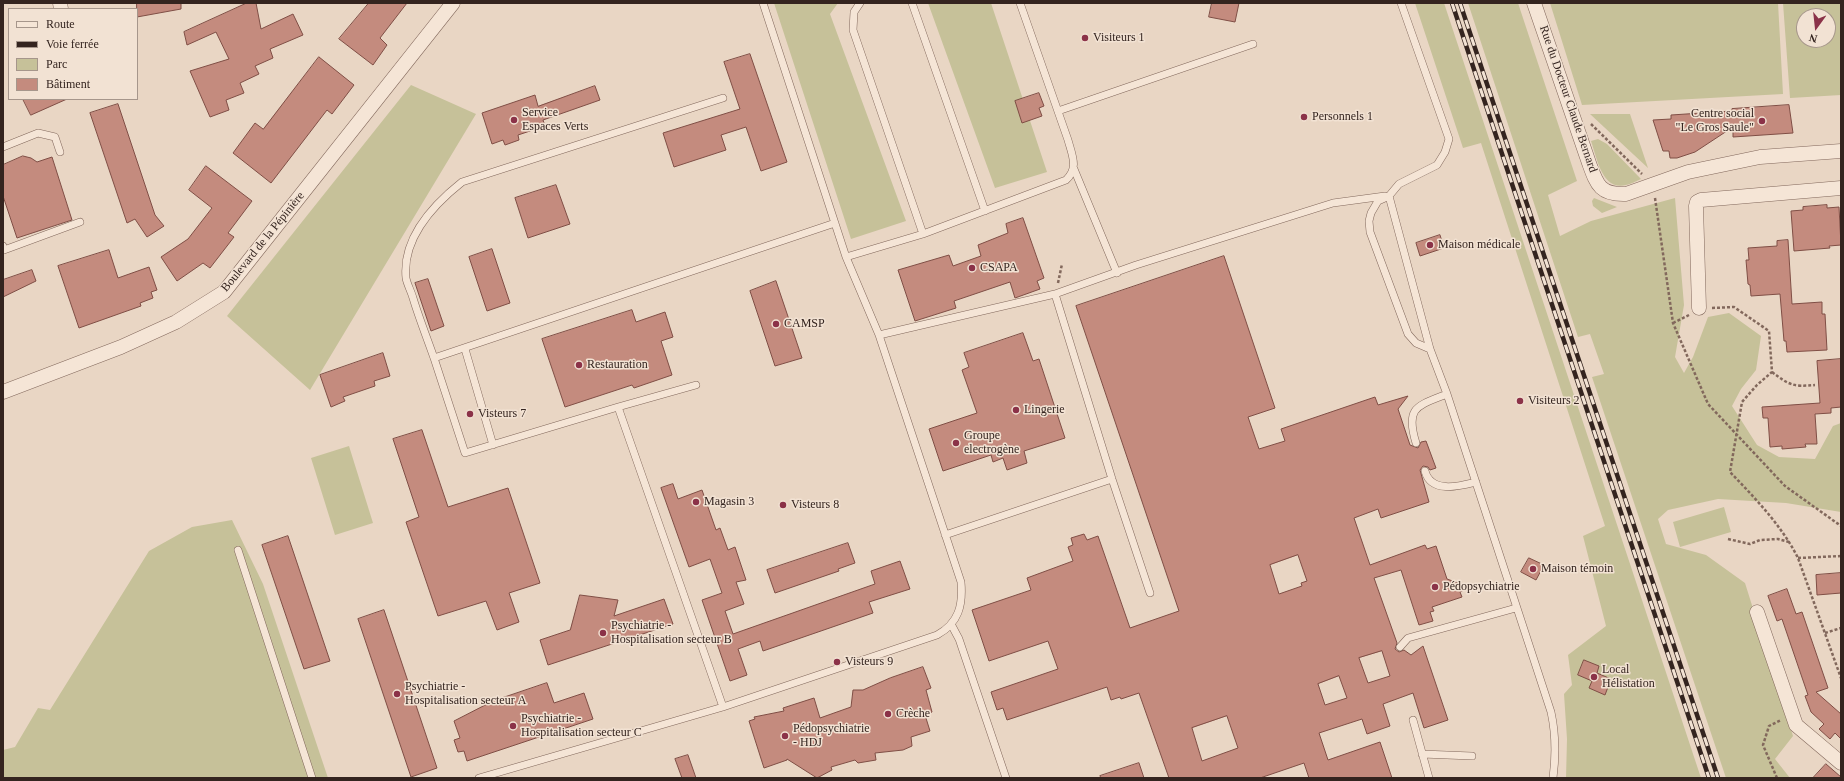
<!DOCTYPE html>
<html>
<head>
<meta charset="utf-8">
<style>
	body { margin:0 }
	#map { position:relative; width:1844px; height:781px; overflow:hidden; background:#e9d6c4; font-family:"Times New Roman",serif }
	canvas { display:block }
	.frame { position:absolute; inset:0; border:4px solid #34241f; pointer-events:none }
	.legend { position:absolute; left:8px; top:8px; width:130px; height:92px; box-sizing:border-box; background:#f2e2d3; border:1px solid #a6968b; margin:0; padding:5px 7px; list-style:none; font-size:12px; color:#34241f }
	.legend li { display:flex; align-items:center; gap:8px; height:20px }
	.legend b { width:20px; border:1px solid #a6968b }
	.north { position:absolute; left:1796px; top:8px; width:40px; height:40px; box-sizing:border-box; background:#f2e2d3; border:1px solid #a6968b; border-radius:50%; rotate:195deg; font-size:11px; font-weight:700; line-height:16px; text-align:center; color:#34241f }
	.north::after { content:''; display:block; margin:auto; width:14px; height:18px; background:#8b3248; clip-path:polygon(50% 0,100% 100%,50% 72%,0 100%) }
</style>
</head>
<body>
<div id="map">
<canvas width="1844" height="781"></canvas>
<div class="frame"></div>
<ul class="legend">
<li><b style="height:5px;background:#f5e5d6"></b>Route</li>
<li><b style="height:5px;background:#34241f"></b>Voie ferrée</li>
<li><b style="height:11px;background:#c6c199"></b>Parc</li>
<li><b style="height:11px;background:#c48b7e"></b>Bâtiment</li>
</ul>
<div class="north">N</div>
</div>
<script>
const context = document.querySelector('canvas').getContext('2d');
context.lineJoin = 'round';
function fillPath(path, color) { context.fillStyle = color; context.fill(path, 'evenodd'); }
function trace(path, color, width, dash) { context.strokeStyle = color; context.lineWidth = width; context.lineCap = dash ? 'butt' : 'round'; context.setLineDash(dash || []); context.stroke(path); }
function label(font, color, halo, rows, align = 'center') {
  context.font = font + ' "Times New Roman",serif'; context.lineWidth = 3; context.setLineDash([]); context.textBaseline = 'middle'; context.strokeStyle = halo; context.fillStyle = color; for (const [text, x, y, turn = 0] of rows) {
    context.save(); context.translate(x, y); context.rotate((+turn || 0) * Math.PI / 180); context.textAlign = isNaN(turn) ? turn : align; if (halo) context.strokeText(text, 0, 0); context.fillText(text, 0, 0); context.restore();
  }
}
const green = new Path2D(`
	M774 3H838L830 14 906 221 851 239Z
	M928 3H991L1047 172 995 188Z
	M1415 3H1444L1701 778H1566L1567 739 1564 694 1572 685 1568 655 1606 626 1583 536 1605 526 1481 143 1463 148Z
	M1468 3H1518L1577 181 1548 195 1560 236 1591 221 1675 198 1684 305 1675 357 1684 373 1693 357 1708 317 1729 313 1761 336 1756 370 1741 389 1732 406 1757 445 1779 457 1815 459 1833 426 1841 423V512L1786 503 1718 499 1668 510 1658 519 1666 544 1706 555 1745 583 1793 736 1775 759 1790 778H1726L1592 377 1604 374 1590 334 1578 337Z
	M1550 3H1778L1783 94 1582 105Z
	M1783 3H1841V95L1790 98ZM1804 16H1828V40H1804Z
	M411 85 476 114 310 390 227 316Z
	M1590 114H1630L1648 168Z
	M1598 139 1607 144 1641 179C1636 181 1631 184 1626 185 1602 191 1597 158 1591 141Z
	M1594 198 1617 207 1602 213 1593 206 1592 201Z
	M349 446 373 523 335 535 311 458Z
	M1724 507 1731 532 1680 547 1673 522Z
	M232 520 263 584 328 778H3V750L15 747 38 708 50 710 149 551 192 527Z`);
const building = new Path2D(`
	M137 3H181V9L137 17Z
	M247 3H256L261 29 293 14 303 35 270 49 273 58 255 66 259 74 240 83 244 93 226 100 229 110 210 117 190 71 229 59 216 32 187 45 184 32Z
	M369 3H407L380 38 387 45 373 65 339 39Z
	M1212 3H1239L1235 22 1209 17Z
	M750 54 787 162 761 171 746 127 721 135 726 150 674 167 663 133 740 109 724 62Z
	M319 57 354 85 332 114 327 110 271 183 233 153 255 123 263 129Z
	M595 86 600 100 543 120 545 126 518 135 519 140 505 145 503 140 492 144 482 113 535 95 538 106Z
	M1039 93 1044 106 1039 108 1042 116 1022 123 1015 101Z
	M23 99H67L31 115Z
	M118 104 155 215 164 226 147 237 135 219 127 223 90 113Z
	M1789 105 1793 133 1733 137V127L1695 152 1677 158H1670L1669 151H1663L1653 120 1671 119V115L1732 111V109Z
	M23 156 31 158 37 162 52 157 72 220 17 238 3 196V165Z
	M206 166 252 201 228 233 234 237 210 268 203 263 177 281 161 257 188 239 212 208 189 190Z
	M556 185 570 224 528 238 515 198Z
	M1827 205V208L1839 207 1841 245 1829 246 1830 248 1794 251 1791 211 1803 210V207Z
	M1023 218 1044 278 1037 281 1040 289 1015 298 1010 282 954 301 956 308 915 321 898 270 949 255 953 266 981 256 978 245 1008 233 1006 224Z
	M1440 235 1444 248 1420 256 1416 243Z
	M1788 240 1792 304 1822 302V314H1825L1827 350 1787 352 1786 341H1784L1780 294 1751 296 1750 285 1748 284 1746 260H1749L1748 248 1777 246V241Z
	M492 249 510 303 487 311 469 257Z
	M109 250 118 278 149 267 157 290 151 292 153 298 140 303 141 306 79 328 58 266Z
	M1224 256 1275 408 1248 417 1259 449 1285 441 1281 429 1375 397 1378 405 1408 396 1398 409 1410 445 1418 448 1421 442 1426 441 1436 468 1430 470 1428 467 1423 466 1420 470 1429 502 1381 518 1378 509 1354 518 1370 565 1425 545 1427 549 1436 546 1447 579 1469 587 1460 592 1462 597 1432 607 1434 611 1430 612 1433 621 1419 625 1401 570 1374 578 1397 643 1395 649 1399 652 1404 650 1411 655 1423 646 1448 720 1424 728 1413 693 1383 704 1390 726 1367 734 1362 719 1319 733 1328 760 1380 742 1392 778H1309L1304 763 1260 778H1169L1139 693 1121 699 1120 697 1111 700 1107 687 1007 720 1003 708 997 710 991 692 1058 669 1048 641 989 661 972 610 1031 590 1027 578 1073 561 1068 547 1073 545 1071 538 1084 534 1087 540 1098 536 1130 628 1179 611 1076 306ZM1298 555 1307 581 1301 583 1302 586 1279 594 1270 565ZM1382 651 1390 676 1368 683 1359 658ZM1339 676 1347 698 1325 705 1318 684ZM1227 716 1238 748 1202 761 1192 728Z
	M32 270 36 281 3 297V280Z
	M428 279 444 326 431 331 415 283Z
	M776 281 802 358 775 366 750 291Z
	M632 310 636 322 665 312 673 337 661 341 672 375 634 388 632 385 565 407 542 339Z
	M1023 333 1033 361 1039 359 1065 438 1024 451 1027 463 1007 470 1003 458 993 462 991 455 943 471 929 429 977 413 962 370 969 367 964 353Z
	M383 353 390 376 374 381 375 386 343 397 345 401 331 407 320 375Z
	M1841 359V407L1831 408V413L1815 414 1817 444H1805L1806 447 1782 449V446L1770 447 1768 418H1763L1762 407 1820 403 1817 361Z
	M422 430 448 507 508 488 540 583 509 593 519 622 497 630 486 601 438 616 406 522 419 517 393 439Z
	M673 484 678 499 702 490 716 530 720 528 728 550 735 547 746 580 736 582 744 604 725 611 733 634 875 584 871 571 900 561 910 589 869 602 873 613 763 651 760 641 738 649 747 675 730 681 702 600 722 593 710 559 689 567 661 488Z
	M288 536 330 661 304 669 262 545Z
	M848 543 855 563 838 569 839 571 775 593 767 570Z
	M1529 558 1544 565 1536 580 1521 572Z
	M1841 573V593L1817 595 1816 575Z
	M1787 589 1796 614 1802 612 1828 688 1816 692 1841 714V739L1835 733 1830 739 1819 729 1824 724 1811 712 1805 696 1808 695 1782 619 1777 621 1768 596Z
	M580 595 618 600 614 616 664 599 673 624 548 665 540 640 570 630Z
	M384 610 437 768 411 777 358 619Z
	M1584 660 1599 666 1597 673 1611 679 1605 695 1589 688 1592 681 1578 675Z
	M923 667 931 688 926 690 932 712 925 715 930 731 911 737 912 746 903 750 875 753 876 760 858 763 855 760 831 767 832 770 817 778 787 759V760L764 768 749 721 755 719 754 717 784 711 783 708 814 698 820 718 851 707 853 690H863L890 678Z
	M547 683 554 703 584 693 593 719 467 761 464 751 458 752 454 740 460 738 454 721 493 701Z
	M688 755 696 778H682L675 759Z
	M1139 763 1144 778H1101L1100 776Z
	M1826 764 1841 777V778H1813Z`);
const path = new Path2D(`
	M1591 124 1642 174
	M1655 198 1673 323 1708 404 1785 486 1841 526
	M1058 283 1062 264
	M1712 308 1734 307 1769 331 1772 372 1757 385 1742 402 1730 472C1755 498 1782 526 1798 558L1841 678
	M1673 323 1689 315
	M1772 372C1789 385 1793 387 1815 385
	M1728 539 1750 544 1760 540 1778 539 1789 542
	M1798 558 1841 556
	M1825 633 1841 628
	M1777 778 1763 745 1769 726 1781 720`);
const lane = new Path2D(`
	M763 3 846 257
	M860 3 854 12 853 30 923 234
	M912 3 985 211
	M1401 3 1449 139 1445 152 1437 165 1399 184 1389 196 1378 201 1371 213 1369 221 1370 232 1408 334 1416 343 1430 349
	M1058 111 1253 44
	M3 147 38 133 55 137 60 152
	M1074 169 1117 273
	M1389 196 1430 349 1447 394 1551 712C1556 735 1556 755 1553 778
	M3 246 4 250 80 222
	M1055 294 1136 265 1333 203 1385 196
	M879 335 846 257 923 234 1066 180C1079 168 1072 155 1068 140L1020 3
	M465 349 493 445
	M434 358C427 338 419 318 413 298 411 291 407 284 406 278 402 238 433 205 462 182L723 98
	M696 385 618 407 723 707
	M618 407 465 453 434 358 835 223
	M1416 443C1405 407 1417 406 1447 394
	M1425 471C1431 494 1460 486 1476 482
	M945 535 1112 479
	M238 550 312 778
	M951 624 959 639 1006 778
	M1400 647 1408 638 1516 608
	M1413 720 1429 778
	M1422 754 1472 756
	M479 778 723 707 937 635C959 623 963 605 961 582L879 335 1055 294 1112 479 1150 593`);
const street = new Path2D(`
	M60 3 61 9
	M1534 3 1589 163C1597 185 1600 195 1626 194L1688 172 1760 157 1841 151
	M1699 308 1696 206 1697 202 1701 200 1841 188
	M3 392 121 347 176 322 224 292 453 3
	M1757 612 1796 725 1841 763`);
const rail = new Path2D(`
	M1452 3 1709 778
	M1460 3 1718 778`);
const markers = [
	[1085,38,4,"#8b3248"],
	[1304,117,4,"#8b3248"],
	[514,120,4,"#8b3248"],
	[1762,121,4,"#8b3248"],
	[1430,245,4,"#8b3248"],
	[972,268,4,"#8b3248"],
	[776,324,4,"#8b3248"],
	[579,365,4,"#8b3248"],
	[1520,401,4,"#8b3248"],
	[1016,410,4,"#8b3248"],
	[470,414,4,"#8b3248"],
	[956,443,4,"#8b3248"],
	[696,502,4,"#8b3248"],
	[783,505,4,"#8b3248"],
	[1533,569,4,"#8b3248"],
	[1435,587,4,"#8b3248"],
	[603,633,4,"#8b3248"],
	[837,662,4,"#8b3248"],
	[1594,677,4,"#8b3248"],
	[397,694,4,"#8b3248"],
	[888,714,4,"#8b3248"],
	[513,726,4,"#8b3248"],
	[785,736,4,"#8b3248"]
];
const poiNames = [
	["Visiteurs 1",1093,38],
	["Service",522,113],
	["Espaces Verts",522,127],
	["Centre social",1754,114,"right"],
	["\"Le Gros Saule\"",1754,128,"right"],
	["Personnels 1",1312,117],
	["Maison médicale",1438,245],
	["CSAPA",980,268],
	["CAMSP",784,324],
	["Restauration",587,365],
	["Visiteurs 2",1528,401],
	["Lingerie",1024,410],
	["Visteurs 7",478,414],
	["Groupe",964,436],
	["electrogène",964,450],
	["Magasin 3",704,502],
	["Visteurs 8",791,505],
	["Maison témoin",1541,569],
	["Pédopsychiatrie",1443,587],
	["Psychiatrie -",611,626],
	["Hospitalisation secteur B",611,640],
	["Visteurs 9",845,662],
	["Local",1602,670],
	["Hélistation",1602,684],
	["Psychiatrie -",405,687],
	["Hospitalisation secteur A",405,701],
	["Crèche",896,714],
	["Psychiatrie -",521,719],
	["Hospitalisation secteur C",521,733],
	["Pédopsychiatrie",793,729],
	["- HDJ",793,743]
];
const streetNames = [
	["Rue du Docteur Claude Bernard",1568,99,71],
	["Boulevard de la Pépinière",263,242,-51]
];
fillPath(green, '#c6c199');
fillPath(building, '#c48b7e');
trace(building, '#7f4e45', 1);
trace(lane, '#82685c', 8);
trace(street, '#82685c', 15);
trace(path, '#82685c', 2.5, [3, 2]);
trace(lane, '#f5e5d6', 7);
trace(street, '#f5e5d6', 14);
trace(rail, '#34241f', 4.5);
trace(rail, '#f2e2d3', 3, [9]);
for (const [x, y, r, color] of markers) { const dot = new Path2D(); dot.arc(x, y, r, 0, 2 * Math.PI); context.fillStyle = color; context.fill(dot); trace(dot, '#f2e2d3', 1.5); }
label('12px', '#34241f', '#f2e2d3', poiNames, 'left');
label('12px', '#34241f', '#f2e2d3', streetNames);
</script>
</body>
</html>
